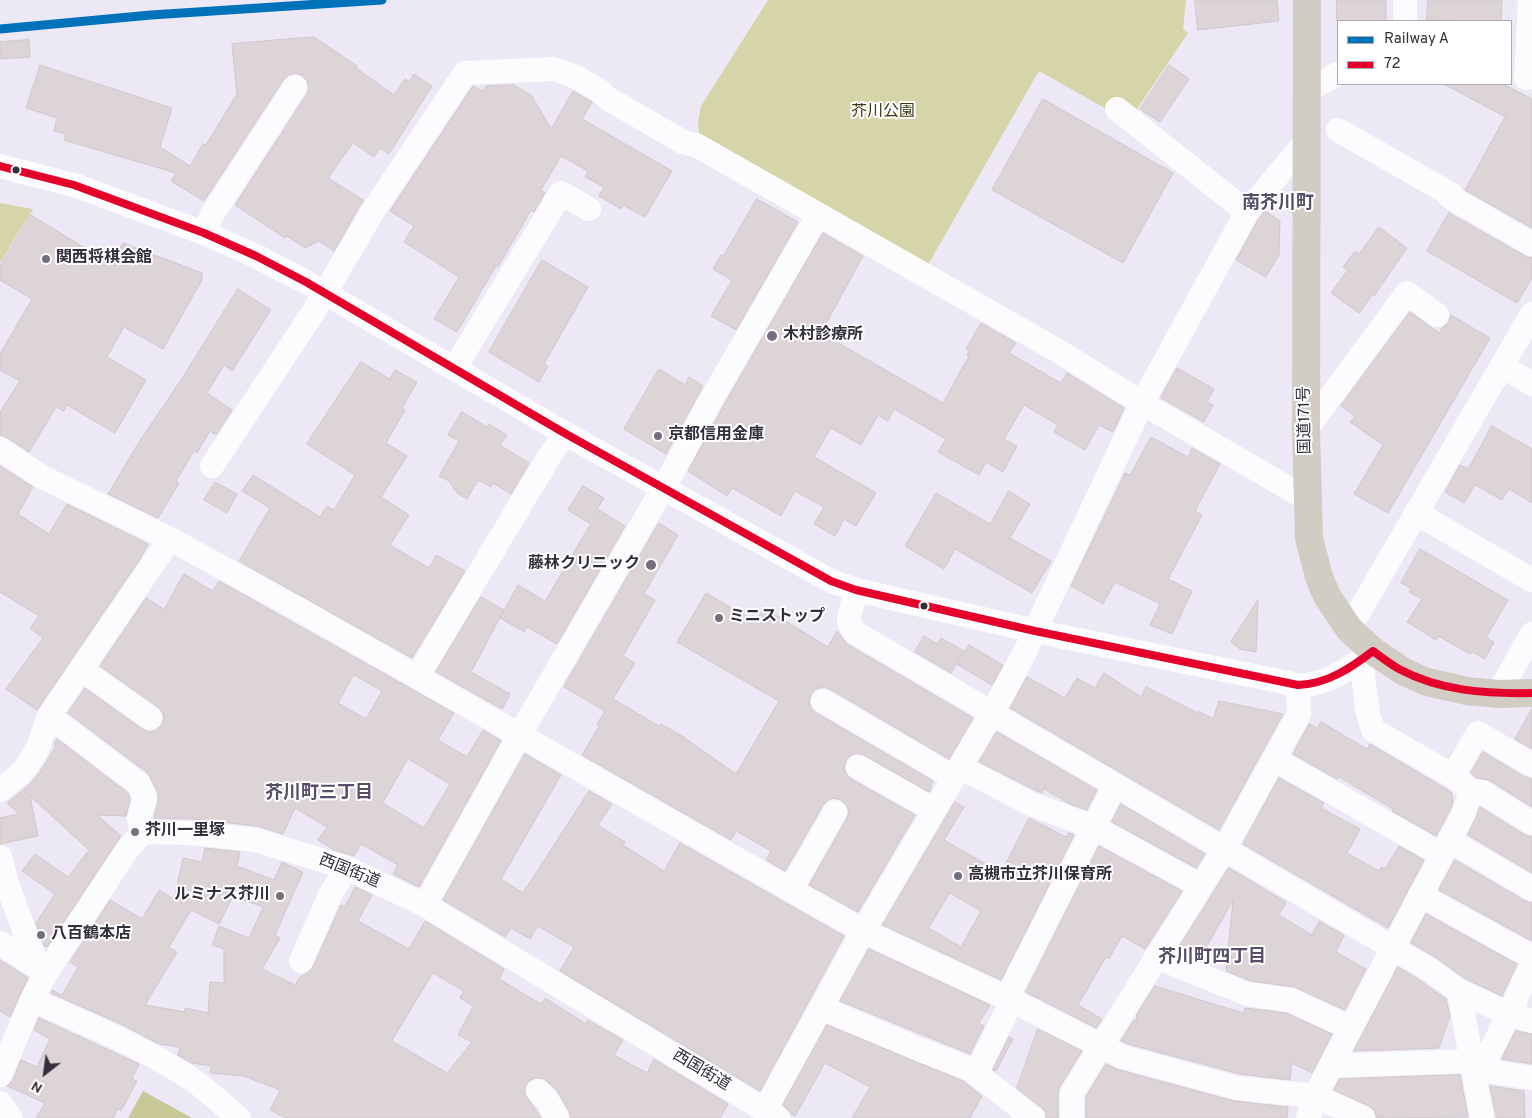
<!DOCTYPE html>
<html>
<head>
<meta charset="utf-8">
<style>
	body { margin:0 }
	#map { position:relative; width:1532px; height:1118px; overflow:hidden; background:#ece8f6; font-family:Overpass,sans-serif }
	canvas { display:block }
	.legend { position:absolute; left:1337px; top:20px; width:175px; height:65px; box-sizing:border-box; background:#fff; border:1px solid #adabb1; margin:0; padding:6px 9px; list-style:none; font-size:15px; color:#322e3b }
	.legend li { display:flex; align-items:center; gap:10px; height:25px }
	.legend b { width:25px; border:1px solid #adabb1 }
	.north { position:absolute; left:20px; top:1048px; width:50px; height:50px; -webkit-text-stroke:4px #fff; paint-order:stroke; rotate:210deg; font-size:14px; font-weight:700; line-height:20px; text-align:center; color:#322e3b }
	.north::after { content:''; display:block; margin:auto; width:18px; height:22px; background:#322e3b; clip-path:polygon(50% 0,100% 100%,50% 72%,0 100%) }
</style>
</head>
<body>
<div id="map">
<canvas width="1532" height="1118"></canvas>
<ul class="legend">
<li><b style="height:6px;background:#0072ba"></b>Railway A</li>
<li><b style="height:6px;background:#e4002b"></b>72</li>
</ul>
<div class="north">N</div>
</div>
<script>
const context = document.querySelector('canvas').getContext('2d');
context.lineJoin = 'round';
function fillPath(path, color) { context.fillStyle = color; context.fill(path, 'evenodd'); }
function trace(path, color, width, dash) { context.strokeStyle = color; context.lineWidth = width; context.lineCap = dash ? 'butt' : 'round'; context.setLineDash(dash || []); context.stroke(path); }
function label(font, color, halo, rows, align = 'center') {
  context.font = font + ' Overpass,"Noto Sans JP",sans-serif'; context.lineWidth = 4; context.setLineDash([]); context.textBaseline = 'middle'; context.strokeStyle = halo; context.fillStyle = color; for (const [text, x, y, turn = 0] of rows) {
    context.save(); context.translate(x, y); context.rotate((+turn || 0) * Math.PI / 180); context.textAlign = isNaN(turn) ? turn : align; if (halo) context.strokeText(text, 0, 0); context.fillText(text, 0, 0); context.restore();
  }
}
const green = new Path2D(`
	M768 0H1186L1183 29 1188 33 1135 112 1119 97 1110 111 1039 71 925 270 700 142 698 122 701 106Z
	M0 203 33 209 0 263Z`);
const forest = new Path2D(`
	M143 1091 192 1118H128Z`);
const building = new Path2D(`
	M1195 0H1277L1279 21 1198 30Z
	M1337 0H1386V21H1337Z
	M1428 0H1502L1501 21 1427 20Z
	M314 37 357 66 356 68 394 95 405 79 409 82 414 74 432 86 389 154 380 148 374 157 353 143 328 178 363 200 334 251 319 241 305 248 287 236 285 238 235 205 307 94 309 88 307 81 302 75 296 73 289 75 283 80 204 201 171 181 176 173 64 140 66 134 54 131 57 118 26 108 40 65 172 108 160 147 190 166 203 144 206 145 237 94 232 44Z
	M29 40 30 57 0 59V42Z
	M1169 65 1189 79 1160 122 1140 109Z
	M1444 84H1503L1532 99V228L1465 190 1505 117Z
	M514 85 532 96 551 129 573 91 592 102 582 119 672 171 645 217 623 205 621 209 599 196 604 187 585 177 588 171 561 156 541 190 545 193 534 212 531 210 498 267 496 266 457 332 434 319 459 277 404 242 414 226 390 211 473 86 483 91 486 86Z
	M1043 99 1173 173 1123 263 992 190Z
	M757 199 798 222 736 330 711 316 732 280 713 269 721 255 723 256Z
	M1265 211 1280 221 1279 255 1266 277 1236 260 1258 220Z
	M1449 213 1525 256 1532 258V278L1517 303 1427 251Z
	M31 215 111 264 123 243 202 273V280L163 349 124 327 107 357 146 380 115 433 67 405 64 411 56 407 29 452 8 438 0 435V412L20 381 0 370V354L32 299 0 280V266Z
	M1379 227 1407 248 1374 296 1372 295 1359 313 1331 293 1348 270 1343 267 1355 251 1359 254Z
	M823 233 863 256 821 333 943 403 969 356 967 355 969 351 966 349 981 323 1016 343 1009 353 1061 383 1067 373 1124 408 1113 432 1099 425 1085 450 1054 432 1058 425 1024 405 1004 439 1017 446 1003 472 986 462 979 475 938 452 946 439 894 409 888 421 878 415 861 445 831 428 814 457 876 493 856 526 844 519 835 536 814 524 824 507 795 491 781 516 732 488 727 496 688 471 724 405Z
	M542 260 588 287 544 364 548 366 539 382 489 352Z
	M238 289 271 310 232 371 224 365 207 393 232 410 216 435 210 431 197 453 194 451 176 481 179 483 158 518 108 494 139 442 181 380Z
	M1410 312 1439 333 1442 328 1448 323 1451 315 1490 338 1388 513 1354 494 1383 445 1350 422 1355 416 1341 406Z
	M361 362 390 379 395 370 417 382 402 408 405 410 386 443 407 456 381 497 409 515 390 545 429 568 436 555 465 571 412 658 239 561 270 508 242 491 253 475 320 517 327 506 334 510 355 475 307 444Z
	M1177 368 1214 389 1207 402 1213 405 1204 422 1161 398Z
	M659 369 685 385 689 377 703 386 666 454 624 429Z
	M462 412 487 427 489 424 507 435 500 445 529 463 511 494 493 483 491 487 478 480 467 499 457 493 449 481 439 476 459 441 448 435Z
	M1492 426 1532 449V503L1509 489 1502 500 1475 485 1464 503 1445 492 1460 465 1468 469Z
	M1151 437 1188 457 1192 448 1220 464 1195 511 1202 515 1168 579 1192 591 1172 634 1150 625 1160 604 1115 582 1103 604 1071 586 1125 473 1130 475Z
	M0 466 33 487 18 514 49 534 67 504 148 544 140 559 37 710 6 689 43 638 30 628 39 616 0 592Z
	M215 482 237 494 227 513 204 500Z
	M583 486 604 498 589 523 568 510Z
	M1009 491 1030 504 1010 538 1051 561 1032 593 955 549 944 569 905 546 936 493 990 524Z
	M599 510 625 526 557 644 527 627 524 632 500 618 518 585 545 601Z
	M659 523 678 535 644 594 655 600 623 656 635 663 613 699 659 726 661 724 682 736 736 774 779 701 677 642 706 593 756 622 764 608 828 647 837 631 847 644 973 718 949 759 830 689 823 687 816 689 811 694 809 701 811 708 816 713 933 781 930 787 932 788 929 792 864 755 857 753 851 755 846 760 844 768 846 774 851 779 915 815 858 912 809 885 847 818 849 811 847 806 841 800 834 798 828 800 823 805 785 871 766 860 771 851 736 831 731 840 582 755 599 726 597 724 605 711 564 687Z
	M1420 549 1508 600 1486 638 1494 642 1485 659 1472 652 1470 654 1438 636 1436 640 1407 622 1422 599 1409 592 1411 588 1401 583Z
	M184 574 213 591 219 581 454 713 438 740 467 757 483 730 501 741 419 887 393 874 398 865 361 844 354 856 334 850 318 840 327 827 295 808 283 834 258 826 192 819 154 818 158 802V793L148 773 68 713 85 688 142 729 149 732 155 731 161 726 164 719 163 713 158 707 100 666 146 598 164 609ZM354 675 382 691 366 719 338 703ZM408 759 450 784 424 828 383 803Z
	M481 597 504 610 471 672 510 694 502 709 436 672Z
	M1258 600 1256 652 1240 649 1231 642Z
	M924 636 937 644 941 638 964 651 951 673 915 652Z
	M969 645 1003 665 992 685 958 665Z
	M1104 673 1141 697 1146 687 1198 713 1199 711 1213 719 1219 701 1283 714 1219 830 1010 708 1027 677 1065 698 1077 678 1095 688Z
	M1532 709V749L1515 739Z
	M1321 722 1367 749 1370 744 1451 792 1453 801 1451 808 1436 836 1392 811 1393 809 1339 777 1337 779 1293 754 1309 724 1317 728Z
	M997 732 1097 790 1087 810 1070 804 1044 789 1042 793 1037 791 979 762Z
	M57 739 128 793 130 799 126 816 97 815 121 836 47 947 44 946 36 923 55 894 22 871 35 854 68 877 89 850 30 796 38 836 0 844V818L19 814 7 803 29 785 40 772 56 746 54 744Z
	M1483 752 1525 777 1532 779V807L1489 780 1477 778 1471 773Z
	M525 754 561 775 501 879 523 893 589 791 612 804 598 825 625 842 623 845 664 871 680 843 844 936 760 1091 560 971 574 947 538 926 530 939 511 928 505 937 443 900Z
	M1279 778 1324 803 1321 808 1360 829 1347 853 1379 871 1381 867 1385 869 1399 846 1424 860 1388 928 1243 844Z
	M955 802 964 807 944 840 1001 873 1029 818 1066 837 1069 833 1074 835 1001 980 883 925ZM950 893 981 911 961 947 929 928Z
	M1121 804 1205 854 1196 868 1112 822Z
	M1480 807 1525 835 1532 837V873L1468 835Z
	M1099 846 1182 891 1145 949 1122 936 1109 959 1106 957 1078 1005 1102 1019 1096 1028 1026 992Z
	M205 848 240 852 237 866 274 880 282 862 303 872 275 935 280 938 262 969 295 985 299 978 309 972 313 967 341 905 345 907 355 887 372 895 358 921 409 949 425 921 504 969 499 979 541 1004 545 998 586 1024 588 1020 623 1040 614 1055 647 1073 654 1059 728 1104 720 1118H571L569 1111 557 1090 547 1081 542 1078H535L528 1082 525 1087V1094L541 1118H286L270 1110 280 1090 244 1076 210 1073 211 1066 192 1063 178 1055 180 1047 159 1044 123 1025 51 993 52 990 62 995 78 967 70 962 110 900 142 919 159 890 174 899 183 858 202 862ZM233 896 263 907 249 938 219 926 212 945 224 949V983L210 982 208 1013 185 1008V1012L145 1005 177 952 169 947 191 910 219 924ZM433 973 464 991 460 998 473 1006 458 1035 472 1042 447 1073 392 1041Z
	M1455 860 1525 901 1532 903V941L1439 890Z
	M1229 868 1286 902 1279 915 1312 935 1319 921 1344 935 1336 952 1366 969 1345 1010 1295 987 1251 981 1226 971 1233 900 1199 960 1177 951Z
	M1426 914 1517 964 1502 996 1466 979 1435 957 1411 943Z
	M869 949 990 1005 979 1023 984 1026 970 1054 840 1001Z
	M0 960 28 978 10 1017 0 1011Z
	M1398 967 1419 980 1446 999 1450 1016 1439 1048 1354 1051Z
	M1155 986 1243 1013 1245 1008 1286 1013 1332 1034 1312 1073 1292 1063 1290 1080 1240 1074 1128 1044 1121 1041 1134 1020 1136 1021 1137 1014Z
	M39 1018 139 1064 132 1079 137 1081 121 1111 118 1109 113 1118H36L45 1103 7 1086 13 1080 21 1060 37 1067 50 1039 34 1030Z
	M827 1025 963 1081 982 1096 970 1118H852L870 1087 825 1063 795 1116 791 1114 783 1105Z
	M1038 1029 1082 1051 1060 1086 1058 1093V1118H1046V1112L1042 1108 1017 1088Z
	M1516 1031 1532 1034V1064L1502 1059Z
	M1009 1037 1013 1039 996 1071 993 1070Z
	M1106 1064 1119 1070 1234 1101 1288 1107 1287 1118H1086V1097Z
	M1460 1075 1468 1117 1377 1118 1374 1110 1369 1106 1334 1090 1339 1079Z
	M1490 1086 1524 1091 1525 1118H1497Z`);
const minor = new Path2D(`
	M1405 21V0
	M1526 78 1530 0
	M1307 90 1338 74
	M1117 109 1247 212
	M1338 130 1452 195 1450 197 1532 244
	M0 166 74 185 204 233 256 256 306 282 566 434 831 581 856 590 1035 631 1298 685C1323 687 1354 666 1373 651
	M204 233 213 213 295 87
	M1502 366 1532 384
	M454 369 561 193 589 209
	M1306 430 1407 293 1437 315
	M0 449 42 477 170 539 307 614 863 931 1007 998 1123 1057 1237 1088 1315 1096 1363 1118
	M212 466 314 311 375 208 465 73 554 69 576 77 600 91 607 98 683 142 696 145 1060 352 1142 403 1307 499
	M1416 513 1532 580
	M856 590 849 618V622L854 632 1427 968 1459 991 1482 1118
	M1349 629 1532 314
	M81 669 150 718
	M417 677 552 452 566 434
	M1498 694 1532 634
	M823 701 953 777
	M49 716 139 784 145 798 139 819 143 832
	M1274 759 1442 855
	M858 767 934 810
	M960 767 1031 804 1093 827 1201 886
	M1453 776 1478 733 1532 765
	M0 790 20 774 29 763 37 750 49 716 170 539
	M1471 791 1482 792 1532 823
	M1449 840 1532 889
	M0 857 8 887 38 968 46 973
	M791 889 835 812
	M1420 895 1532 957
	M425 905 520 734 672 473 712 398 818 215
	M0 943 38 968
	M1156 957 1247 994 1290 1000 1351 1028
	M301 961 331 893 347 868
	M1459 991 1509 1014 1532 1021
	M1007 998 1115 785
	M32 1000C88 1025 147 1048 197 1083 212 1094 225 1107 239 1118
	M822 1008 918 1049 970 1069 1033 1118
	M1331 1066 1471 1061
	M1473 1069 1532 1078
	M1481 1070 1509 1014 1532 964
	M976 1074 1012 1001
	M0 1075 32 1000 46 973 127 850 143 832 191 833 256 840 347 868 425 905 778 1118
	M538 1091 547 1100 557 1118
	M0 1103 11 1118
	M765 1110 863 931 992 713 1025 652 1142 403 1247 212 1306 141
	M1072 1118V1093L1225 848 1299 714 1298 685
	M1308 1118 1315 1096 1464 813 1471 791 1453 776 1373 730 1368 714 1361 660`);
const highway = new Path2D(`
	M1307 0 1306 430 1309 538 1319 577 1327 596 1349 629 1373 651 1404 672 1427 682 1467 691 1498 694 1532 693`);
const bus1 = new Path2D(`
	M0 166 74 185 204 233 256 256 306 282 566 434 831 581 856 590 1035 631 1298 685C1327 684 1351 668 1373 651 1381 657 1390 664 1399 669 1440 691 1486 694 1532 693`);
const rail1 = new Path2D(`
	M0 29 151 15 382 0`);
const markers = [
	[16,170,4.5,"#322e3b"],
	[46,259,5,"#736f7c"],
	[772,336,6,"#736f7c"],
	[658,436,5,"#736f7c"],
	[651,565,6,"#736f7c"],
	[924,606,4.5,"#322e3b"],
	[719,618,5,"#736f7c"],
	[135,832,5,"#736f7c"],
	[958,876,5,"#736f7c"],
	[280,896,5,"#736f7c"],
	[41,935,5,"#736f7c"]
];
const parkNames = [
	["芥川公園",883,113]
];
const poiNames = [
	["関西将棋会館",56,259],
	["木村診療所",783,336],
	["京都信用金庫",668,436],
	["藤林クリニック",640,565,"right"],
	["ミニストップ",729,618],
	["芥川一里塚",145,832],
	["高槻市立芥川保育所",968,876],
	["ルミナス芥川",270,896,"right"],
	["八百鶴本店",51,935]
];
const streetNames = [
	["国道171号",1306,420,-91],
	["西国街道",349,872,22],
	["西国街道",701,1071,31]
];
const neighbourhoodNames = [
	["南芥川町",1278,204],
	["芥川町三丁目",319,794],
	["芥川町四丁目",1212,958]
];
fillPath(green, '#d6d5aa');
fillPath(forest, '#c8c899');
fillPath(building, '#ddd4d8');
trace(building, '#cfc7ca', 1);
trace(minor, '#fcfcfe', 24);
trace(highway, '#d1cdc5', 28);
trace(bus1, '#e4002b', 8);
trace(rail1, '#0072ba', 9);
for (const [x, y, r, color] of markers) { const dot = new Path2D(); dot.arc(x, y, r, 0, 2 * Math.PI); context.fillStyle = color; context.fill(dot); trace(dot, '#fff', 2); }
label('16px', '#3a3b12', '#fff', parkNames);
label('bold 16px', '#322e3b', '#fff', poiNames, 'left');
label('16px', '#322e3b', '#fff', streetNames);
label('bold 18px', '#574e6a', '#fff', neighbourhoodNames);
</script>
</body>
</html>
